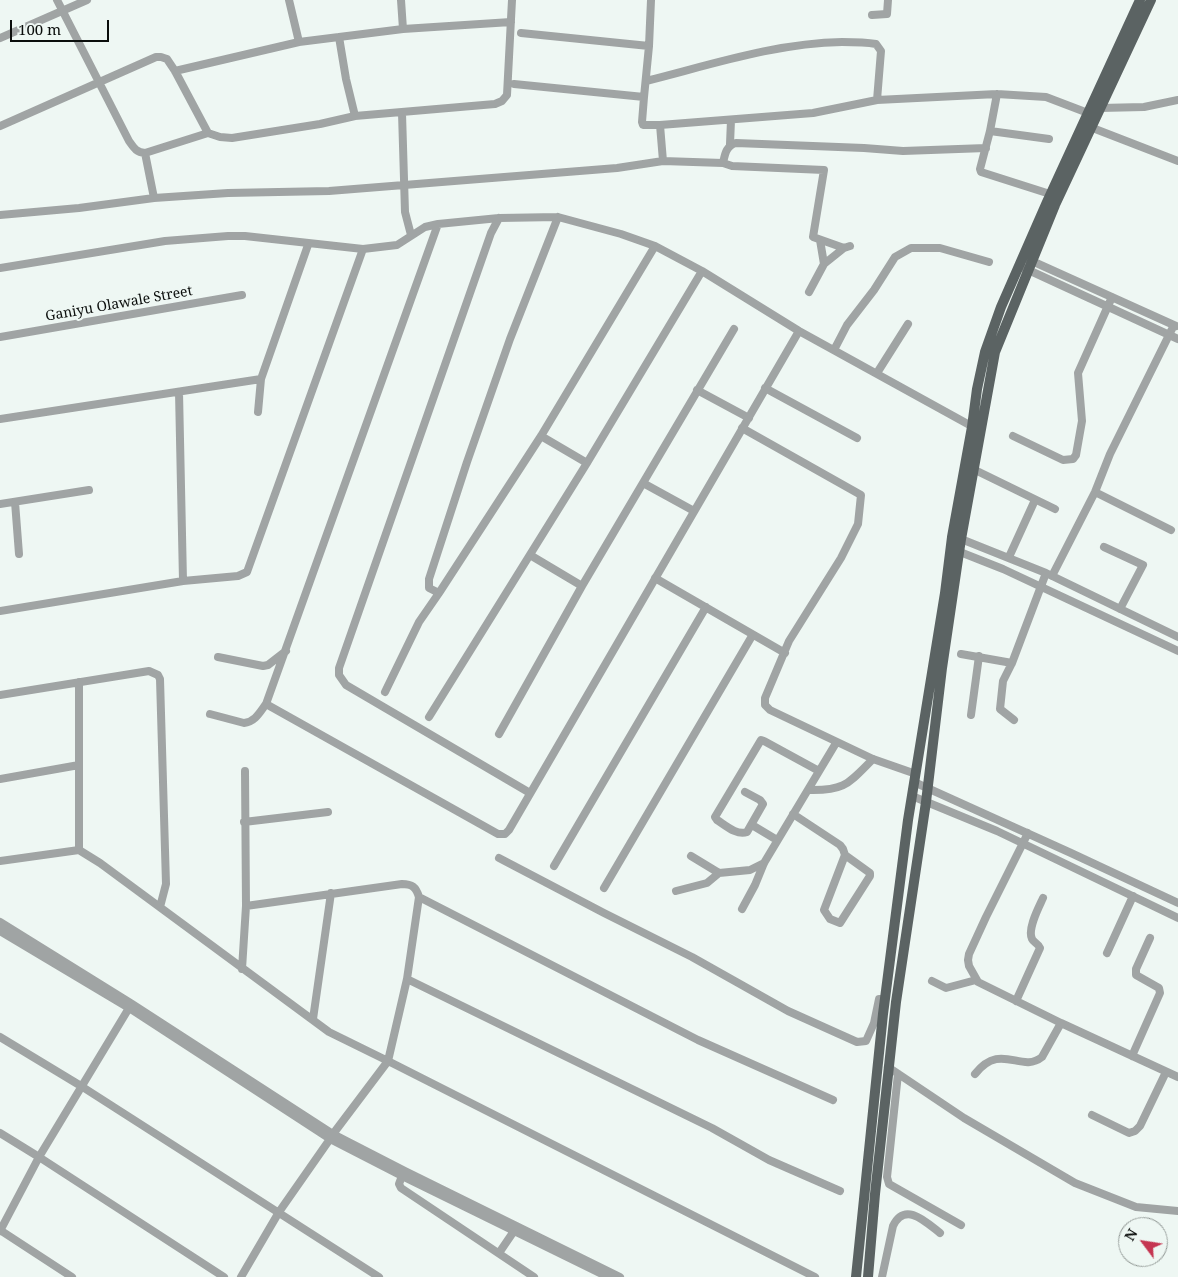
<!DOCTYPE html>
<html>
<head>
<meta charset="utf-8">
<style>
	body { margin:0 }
	#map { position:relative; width:1178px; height:1277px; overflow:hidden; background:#eef7f3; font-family:"Noto Serif",serif }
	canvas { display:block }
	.north { position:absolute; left:1118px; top:1217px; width:50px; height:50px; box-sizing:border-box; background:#eef7f3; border:1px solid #939a97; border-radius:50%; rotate:301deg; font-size:14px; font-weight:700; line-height:20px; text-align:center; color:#0b0e0c }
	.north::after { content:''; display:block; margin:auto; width:18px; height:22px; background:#c53551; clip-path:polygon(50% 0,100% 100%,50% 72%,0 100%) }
	.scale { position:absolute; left:10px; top:20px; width:99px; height:22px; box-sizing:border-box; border:2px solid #0b0e0c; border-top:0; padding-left:6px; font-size:15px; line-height:18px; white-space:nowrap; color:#0b0e0c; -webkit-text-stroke:4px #eef7f3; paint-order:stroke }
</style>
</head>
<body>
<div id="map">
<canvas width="1178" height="1277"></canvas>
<div class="north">N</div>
<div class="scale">100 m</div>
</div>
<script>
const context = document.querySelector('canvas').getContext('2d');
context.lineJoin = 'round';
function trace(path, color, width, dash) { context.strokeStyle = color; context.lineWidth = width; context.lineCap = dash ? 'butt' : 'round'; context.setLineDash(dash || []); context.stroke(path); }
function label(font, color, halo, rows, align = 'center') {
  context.font = font + ' "Noto Serif",serif'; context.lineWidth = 4.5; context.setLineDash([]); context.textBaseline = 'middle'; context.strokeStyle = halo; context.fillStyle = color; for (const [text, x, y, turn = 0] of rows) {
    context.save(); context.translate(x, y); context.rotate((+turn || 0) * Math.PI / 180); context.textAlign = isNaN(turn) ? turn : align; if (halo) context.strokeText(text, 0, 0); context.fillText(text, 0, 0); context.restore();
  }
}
const minor = new Path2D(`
	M57 0 129 141C134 148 136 152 145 153L154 198
	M289 0 299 42
	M401 0 403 29
	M872 15 887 14 888 0
	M521 33 649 46
	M339 37 346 79 355 116
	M0 38 87 0
	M175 71 299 42 403 29 511 22
	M646 81C710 65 776 43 842 42 854 42 865 42 876 44L881 51 877 100
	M514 84 644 97 649 46 651 0
	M997 94 990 131 980 169 981 172 1050 194
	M644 97 642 122 643 125H660L663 161
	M1100 108 1144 107 1178 100
	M402 113 405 212 411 235
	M660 125 813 113 877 100 997 94 1046 97 1088 113
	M0 126 156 57H161L167 59 175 71 208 133
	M1090 127 1178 161
	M990 131 1049 139
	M730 144 731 120
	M145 153 208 133 220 137 232 138 320 124 355 116 495 104 502 101 507 95 512 0
	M723 163C725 154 726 146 736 143L864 148 903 151 986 148
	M0 215 79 208 154 198 228 193 329 191 617 168 663 161 723 163 732 166 824 170 813 237 844 248 850 246
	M499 218 491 233 339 668V675L346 685 530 793
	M438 224 266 704 498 834H505L509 830 799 331
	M1023 257 1176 326
	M824 264 844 248
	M0 268 165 241 228 236H245L363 249 397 245 425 227 438 224 499 218 558 217 621 234 655 246 702 271 799 331 975 428
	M1024 268 1178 339
	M809 292 824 264 820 240
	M0 337 242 295
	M834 350 847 325 874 290 895 257 911 248H940L989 262
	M877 373 908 324
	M765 388 857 438
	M697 390 749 418
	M179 392 183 581
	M258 412 261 379 308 245
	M0 419 261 379
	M742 428 861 495 858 524 841 558 789 641 765 698V705L770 710 873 759 916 774
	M541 436 587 463
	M1013 436 1063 460 1073 459 1076 455 1082 421 1078 373 1112 297
	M975 470 1055 509
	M643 483 694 511
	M1095 492 1171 530
	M15 502 19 554
	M0 504 89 490
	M961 539 1046 573 1178 637
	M1104 547 1143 565 1120 609
	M960 552 1003 569 1178 651
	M530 555 582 586
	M1009 557 1035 500
	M1052 576 1095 492 1110 454 1174 325
	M655 578 785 653
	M439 593 429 588V579L467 462 510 339 558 217
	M0 611 183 581 238 576 247 572 363 249
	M961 654 1012 663
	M218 657 263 666 268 665 286 651
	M79 682V850
	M385 692 419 622 439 593 541 436 655 246
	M0 695 149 671 158 675 160 679 166 884 160 907
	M210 714 244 723C255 722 260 712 266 704
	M971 715 979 656
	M429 717 587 463 702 271
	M1014 720 1000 709 1003 681 1012 663 1046 573
	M499 734 582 586 734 329
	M0 779 79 765
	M914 782 1071 853 1178 903
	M808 790C845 791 848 784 873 759
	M745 792 760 800 763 804 747 832C737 836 725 825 717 820L715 817 761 740 764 741 819 771
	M912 796 997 831 1178 918
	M793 814 840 845 843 849 845 855 870 873V876L840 923 830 919 824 910 845 855
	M244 822 328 812
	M752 825 777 840
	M1028 833 986 917 969 954 968 960 969 966 978 982 1061 1023 1178 1077
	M691 856 719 873 750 870 764 863
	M499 858 604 913 692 957 788 1011 857 1042 866 1041 874 1023 879 999H885
	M0 861 79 850 100 863 329 1032 388 1061 815 1277
	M554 866 706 607
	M604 888 752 636
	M676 891 707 883 719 873
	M246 906 402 884C412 884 416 887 419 897L698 1040 833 1100
	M742 909 755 885 764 863 836 743
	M0 922 132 1004 333 1134 405 1171 620 1277
	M0 931 129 1008 330 1139 402 1176 608 1277
	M1107 953 1133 896
	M242 969 246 906 245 771
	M407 979 712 1128 769 1160 840 1191
	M932 981 946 988 976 980
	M1016 1001 1040 948C1038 943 1034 943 1032 939 1027 929 1039 907 1043 898
	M313 1019 331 893
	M0 1037 81 1086 379 1277
	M1132 1056 1160 993 1159 988 1136 975V969L1150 938
	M888 1067 964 1118 1075 1183 1136 1207 1178 1211
	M898 1074 887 1177 889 1184 961 1225
	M975 1074C1001 1041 1021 1074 1042 1057L1061 1023
	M1092 1115 1129 1133 1135 1131 1140 1126 1166 1072
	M0 1133 39 1157 224 1277
	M333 1134 388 1061 407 979 419 897
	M402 1176 399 1184 401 1188 534 1277
	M0 1230 72 1277
	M0 1231 39 1157 129 1008
	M499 1253 514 1231
	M241 1277 279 1212 330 1139
	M882 1277 893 1226C905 1201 926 1222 940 1233`);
const major = new Path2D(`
	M856 1277 883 1014 908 820 945 593 952 537 972 427 977 389 985 352 1001 307 1047 202 1140 0
	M868 1277 875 1194 896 1002 926 802 942 668 961 539 995 352 1055 205 1151 0`);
const streetNames = [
	["Ganiyu Olawale Street",119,304,-10]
];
trace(minor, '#a0a4a4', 8);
trace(major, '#5b6363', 10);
label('14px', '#0b0e0c', '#eef7f3', streetNames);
</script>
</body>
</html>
